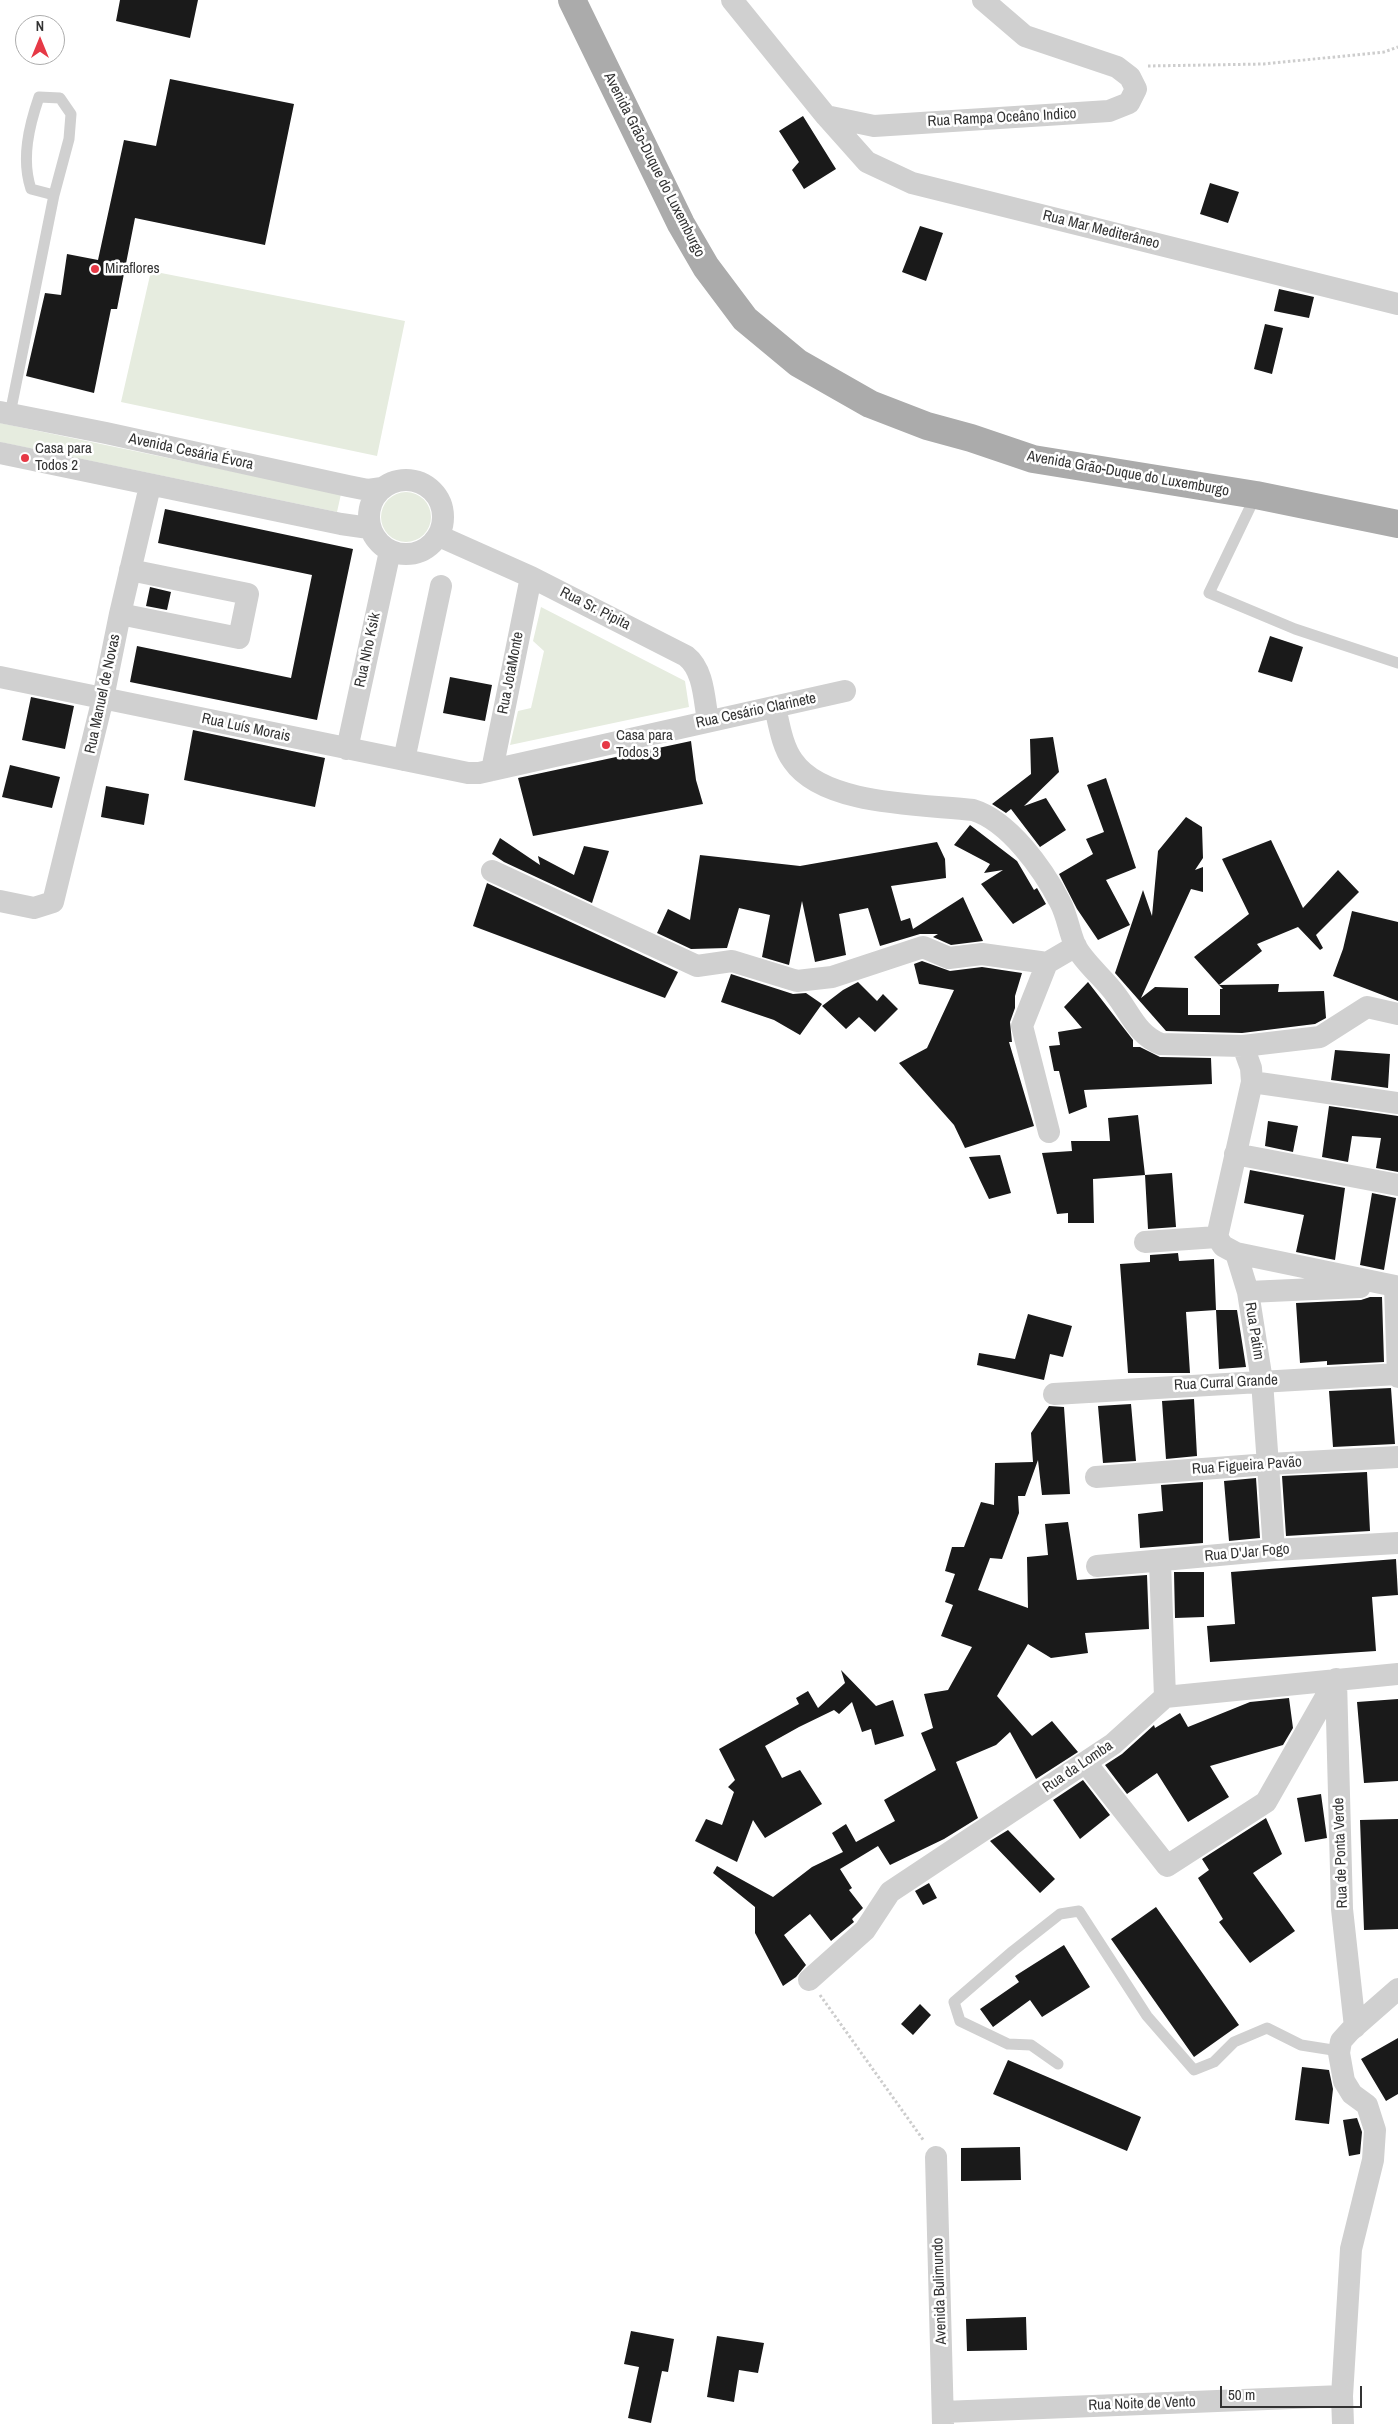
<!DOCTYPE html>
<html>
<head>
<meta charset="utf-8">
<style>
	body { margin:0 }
	#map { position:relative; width:1398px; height:2424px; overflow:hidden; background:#fff; font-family:"Archivo Narrow",sans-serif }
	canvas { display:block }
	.north { position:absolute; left:15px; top:15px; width:50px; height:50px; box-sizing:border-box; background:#fff; border:1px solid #adadad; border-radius:50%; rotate:0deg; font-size:14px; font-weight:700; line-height:20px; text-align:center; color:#333 }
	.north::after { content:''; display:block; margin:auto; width:18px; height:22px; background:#e63946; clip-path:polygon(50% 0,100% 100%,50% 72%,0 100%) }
	.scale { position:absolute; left:1220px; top:2386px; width:142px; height:22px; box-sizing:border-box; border:2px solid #333; border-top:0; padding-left:6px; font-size:15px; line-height:18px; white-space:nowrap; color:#333; -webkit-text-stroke:4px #fff; paint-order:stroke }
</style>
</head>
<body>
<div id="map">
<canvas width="1398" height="2424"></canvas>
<div class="north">N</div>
<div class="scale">50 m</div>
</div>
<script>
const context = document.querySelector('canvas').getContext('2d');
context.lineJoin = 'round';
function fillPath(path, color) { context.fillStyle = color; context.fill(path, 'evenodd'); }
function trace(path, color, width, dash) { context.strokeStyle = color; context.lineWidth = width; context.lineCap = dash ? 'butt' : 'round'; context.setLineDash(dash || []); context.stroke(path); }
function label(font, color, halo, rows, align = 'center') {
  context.font = font + ' "Archivo Narrow",sans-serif'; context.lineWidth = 5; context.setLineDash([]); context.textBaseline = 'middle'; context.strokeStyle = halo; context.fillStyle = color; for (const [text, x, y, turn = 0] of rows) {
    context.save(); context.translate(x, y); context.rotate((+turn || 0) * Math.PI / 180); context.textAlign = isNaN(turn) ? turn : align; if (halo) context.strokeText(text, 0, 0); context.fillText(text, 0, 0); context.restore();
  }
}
const green = new Path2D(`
	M151 271 405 321 377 456 121 402Z
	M0 423 341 494 337 512 0 442Z
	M381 517a25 25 0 1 1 50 0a25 25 0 1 1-50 0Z
	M541 607 685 681 689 707 510 745 518 711 531 708 544 651 533 641Z`);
const building = new Path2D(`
	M120 0H198L190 38 116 21Z
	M170 79 294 104 265 245 135 218 117 309H111L94 393 26 376 45 293 61 295 67 254 98 260 124 140 156 146Z
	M803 116 836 169 804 189 792 170 799 162 779 131Z
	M1210 183 1239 192 1228 223 1200 214Z
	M920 226 943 233 926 281 902 272Z
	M1279 289 1314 297 1309 318 1274 311Z
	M1265 324 1283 328 1272 374 1254 369Z
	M165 509 353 549 317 720 130 682 137 646 291 678 312 575 158 543Z
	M150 587 171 592 167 610 146 606Z
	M1270 636 1303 647 1292 682 1258 672Z
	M450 677 492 685 485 721 443 713Z
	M31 697 74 706 65 749 22 740Z
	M193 730 325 758 315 807 184 780Z
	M1053 737 1059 772 1024 806 1046 798 1066 830 1040 847 1011 809 1006 813 992 804 1031 774 1030 739Z
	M691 741 696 780 703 804 533 836 518 778Z
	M10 765 60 777 52 808 2 797Z
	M1106 778 1136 868 1106 880 1130 925 1098 940 1077 909 1059 874 1093 854 1086 839 1104 832 1087 785Z
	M106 786 149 794 144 825 101 817Z
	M1186 817 1202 827 1203 858 1195 870 1203 867V892L1191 889 1141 998 1155 987 1188 988V1015H1220V989H1223L1219 985 1279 984 1278 992 1324 991 1326 1018 1315 1024 1242 1033 1166 1031 1115 973 1143 890 1152 916 1158 851Z
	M970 825 1017 861 1034 890 1037 888 1046 904 1013 924 981 884 1003 870 984 873 990 864 954 845Z
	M500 838 540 865 538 856 574 875 584 846 609 851 592 903 504 862 492 854Z
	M1271 840 1303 908 1338 870 1359 892 1316 935 1323 948 1320 950 1298 927 1257 944 1262 951 1219 985 1194 957 1249 914 1222 859Z
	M937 842 945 859 946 878 891 886 901 921 910 918 913 929 963 897 983 941 951 945 933 937 938 934H920L880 946 868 908 839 914 846 955 815 962 802 901 789 965 762 957 770 915 739 908 727 948 691 949 657 933 668 909 690 920 700 855 800 866Z
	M487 883 678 972 665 998 473 926Z
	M1352 911 1398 922V1001L1333 976 1343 949Z
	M922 961 950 971 982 967 1022 973 1015 996V1008L1010 1022 1012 1042H1009L1034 1126 965 1148 954 1125 899 1063 927 1048 954 990 919 984 914 964Z
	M731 974 793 994 806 993 822 1004 800 1035 774 1020 721 1002Z
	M858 982 877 1001 883 994 898 1009 875 1032 859 1017 846 1029 822 1006 843 990Z
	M1088 982 1133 1040V1047H1140L1160 1057 1211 1058 1212 1084 1084 1090 1087 1107 1069 1114 1059 1071H1054L1049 1046 1060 1045 1058 1032 1082 1028 1064 1007Z
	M1335 1050 1390 1054 1388 1088 1331 1080Z
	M1329 1106 1398 1116V1172L1376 1168 1381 1138 1352 1136 1348 1162 1322 1157Z
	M1138 1115 1145 1175 1093 1179 1094 1223H1068V1213L1057 1214 1042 1153 1072 1151 1071 1141H1110L1108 1118Z
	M1268 1121 1298 1126 1293 1152 1265 1146Z
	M1000 1155 1011 1193 989 1199 969 1157Z
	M1250 1170 1345 1188 1335 1260 1296 1252 1304 1215 1244 1203Z
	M1172 1173 1176 1227 1148 1229 1145 1175Z
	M1372 1193 1396 1198 1384 1270 1360 1265Z
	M1178 1253 1179 1261 1214 1259 1216 1310 1186 1312 1190 1373H1128L1120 1264 1150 1262V1255Z
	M1370 1297H1382L1384 1362 1327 1365V1361L1300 1363 1296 1303 1361 1300Z
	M1216 1310H1237L1246 1367 1219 1369Z
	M1028 1314 1072 1326 1063 1357 1050 1354 1044 1380 977 1365 979 1353 1015 1359Z
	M1391 1388 1395 1444 1333 1447 1329 1391Z
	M1194 1399 1197 1456 1166 1459 1162 1401Z
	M1131 1404 1136 1461 1103 1463 1098 1406Z
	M1049 1406 1064 1407 1070 1494 1042 1495 1038 1460 1025 1496H1018L1019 1513 1002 1559 990 1558 978 1590 1028 1608 1027 1557 1048 1555 1045 1524 1068 1522 1077 1580 1147 1575 1149 1629 1085 1633 1088 1653 1051 1658 1028 1644 997 1696 1032 1736 1052 1721 1078 1752 1036 1779 1010 1732 996 1745 956 1762 978 1818 944 1839 890 1865 878 1846 840 1869 852 1888 849 1890 863 1908 852 1919 854 1922 831 1941 810 1914 784 1935 806 1965 796 1977 783 1986 755 1933V1907L713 1873 717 1866 773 1897 812 1867 843 1852 832 1833 846 1824 856 1842 895 1821 884 1800 936 1770 921 1733 933 1728 924 1694 948 1690 972 1647 941 1636 953 1605 945 1602 955 1574 945 1571 952 1547H964L981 1502 994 1505 995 1463 1033 1462 1031 1433Z
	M1367 1472 1370 1531 1286 1536 1282 1476Z
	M1256 1478 1260 1538 1229 1541 1224 1481Z
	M1203 1482V1543L1140 1548 1138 1514 1163 1511 1161 1485Z
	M1396 1559 1398 1595 1372 1597 1376 1651 1210 1662 1207 1626 1235 1624 1231 1572Z
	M1174 1572H1204V1617L1175 1618Z
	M841 1670 876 1706 893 1700 904 1736 875 1745 871 1729 862 1732 852 1702 839 1714 834 1710 799 1727 765 1746 782 1778 800 1770 822 1804 765 1838 753 1820 737 1862 695 1841 706 1819 722 1825 734 1792 728 1787 735 1780 719 1749 799 1704 796 1698 808 1691 818 1708 845 1683Z
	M1289 1698 1293 1728 1283 1745 1210 1766 1229 1797 1188 1822 1157 1773 1127 1794 1105 1765 1122 1754 1154 1725 1155 1728 1180 1713 1188 1727 1250 1702Z
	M1398 1699V1781L1364 1783 1357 1702Z
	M1083 1780 1110 1815 1080 1839 1053 1800Z
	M1321 1794 1327 1838 1305 1842 1297 1798Z
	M1266 1818 1282 1854 1253 1873 1295 1931 1250 1963 1219 1922 1223 1919 1198 1878 1209 1870 1202 1859Z
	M1398 1819V1929L1364 1930 1360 1820Z
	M1008 1830 1055 1879 1040 1893 990 1841Z
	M929 1883 937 1898 923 1905 915 1891Z
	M1156 1907 1239 2025 1194 2057 1111 1939Z
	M1064 1945 1090 1987 1042 2017 1030 2000 993 2027 980 2009 1019 1982 1015 1976Z
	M920 2004 931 2015 913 2035 901 2024Z
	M1398 2038V2094L1386 2101 1361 2059Z
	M1008 2060 1141 2117 1127 2151 993 2094Z
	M1302 2067 1329 2070 1333 2089 1329 2124 1295 2120Z
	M1357 2118 1362 2132 1360 2154 1349 2156 1343 2120Z
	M1020 2147 1021 2180 961 2181V2148Z
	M1026 2317 1027 2350 967 2351 966 2319Z
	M631 2331 674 2339 668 2372 662 2371 651 2423 628 2418 639 2367 624 2364Z
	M717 2336 764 2343 758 2373 739 2370 734 2402 707 2397Z`);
const path = new Path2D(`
	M1148 66 1264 64 1384 52 1398 47
	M820 1995 924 2141`);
const service = new Path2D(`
	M10 414 54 195 69 139 71 114 60 98 39 97C29 126 21 159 31 189L54 195
	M1256 495 1209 593 1295 629 1398 663
	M1058 2064 1031 2045 1008 2044 960 2021 954 2002 1013 1951 1060 1914 1079 1911 1147 2016 1194 2070 1214 2062 1234 2042 1267 2028 1301 2045 1339 2051`);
const minor = new Path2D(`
	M732 0 826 116 874 126 1109 111 1129 103 1136 89 1130 77 1117 67 1025 36 983 0
	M826 116 867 162 912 183 1398 304
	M0 412 106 433 348 486 368 490 382 488
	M0 453 341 524 369 528
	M369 517a37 37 0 1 1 74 0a37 37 0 1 1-74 0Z
	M439 536 531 577 686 656C704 670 704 699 708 721
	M120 614 239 638 248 594 130 570
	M0 677 468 773H479L845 691
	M775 707C779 724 782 746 793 761 824 806 923 804 973 810 1009 821 1043 869 1060 902 1067 915 1069 931 1075 945 1083 962 1105 979 1116 995 1130 1013 1138 1036 1161 1044L1243 1046 1251 1068 1252 1082 1217 1237 1223 1246 1236 1253 1395 1286 1398 1377
	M347 749 390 551
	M404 760 441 586
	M492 770 531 577
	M492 871 697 966 732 961 797 981 832 977 923 947 949 958 982 954 1047 963 1076 946
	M0 901 34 908 53 902 103 698 120 614 150 486
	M1047 963 1022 1026 1049 1132
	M1243 1046 1320 1037 1367 1007 1398 1014
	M1252 1082 1398 1103
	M1235 1154 1398 1185
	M1145 1242 1217 1237
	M1236 1253 1248 1292 1360 1287
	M1248 1292 1262 1381 1274 1550
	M1054 1394 1398 1374
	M1096 1477 1269 1464 1398 1457
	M1160 1562 1165 1697
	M1097 1566 1274 1550 1398 1543
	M1336 1680 1342 1909 1355 2027
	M1086 1763 1167 1866 1266 1802 1336 1679
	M809 1980 865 1930 890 1892 1113 1744 1165 1697 1398 1674
	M936 2157 943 2424
	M943 2412 1342 2396
	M1343 2424 1342 2396 1351 2249 1373 2160 1375 2130 1367 2105 1352 2094 1344 2081 1339 2053 1341 2041 1350 2031 1398 1989`);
const primary = new Path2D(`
	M572 0 681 224 706 267 745 319 798 363 870 404 927 426 971 438 1033 459 1256 495 1398 524`);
const markers = [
	[95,269,5,"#e63946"],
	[25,458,5,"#e63946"],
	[606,745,5,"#e63946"]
];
const streetNames = [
	["Rua Rampa Oceâno Indico",1002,118,-3],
	["Avenida Grão-Duque do Luxemburgo",654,165,63],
	["Rua Mar Mediterâneo",1101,230,14],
	["Avenida Cesária Évora",191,452,12],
	["Avenida Grão-Duque do Luxemburgo",1128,474,10],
	["Rua Sr. Pipita",595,609,27],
	["Rua Nho Ksik",368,650,-78],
	["Rua JotaMonte",511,673,-79],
	["Rua Manuel de Novas",103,694,-78],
	["Rua Cesário Clarinete",756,711,-12],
	["Rua Luís Morais",246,728,12],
	["Rua Patim",1254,1331,81],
	["Rua Curral Grande",1226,1383,-3],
	["Rua Figueira Pavão",1247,1466,-4],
	["Rua D'Jar Fogo",1247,1553,-5],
	["Rua da Lomba",1078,1767,-34],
	["Rua de Ponta Verde",1341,1853,-92],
	["Avenida Bulimundo",940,2291,-92],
	["Rua Noite de Vento",1142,2404,-2]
];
const poiNames = [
	["Miraflores",105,269],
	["Casa para",35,449],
	["Todos 2",35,466],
	["Casa para",616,736],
	["Todos 3",616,753]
];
fillPath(green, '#e6ecdf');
fillPath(building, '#1a1a1a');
trace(path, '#cdcdcd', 3, [2.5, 2.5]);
trace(service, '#d0d0d0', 11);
trace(minor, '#d0d0d0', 22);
trace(primary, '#ababab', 28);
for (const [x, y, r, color] of markers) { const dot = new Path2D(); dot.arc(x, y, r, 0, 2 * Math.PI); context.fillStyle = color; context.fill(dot); trace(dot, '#fff', 2); }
label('15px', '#333', '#fff', streetNames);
label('15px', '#333', '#fff', poiNames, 'left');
</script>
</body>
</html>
